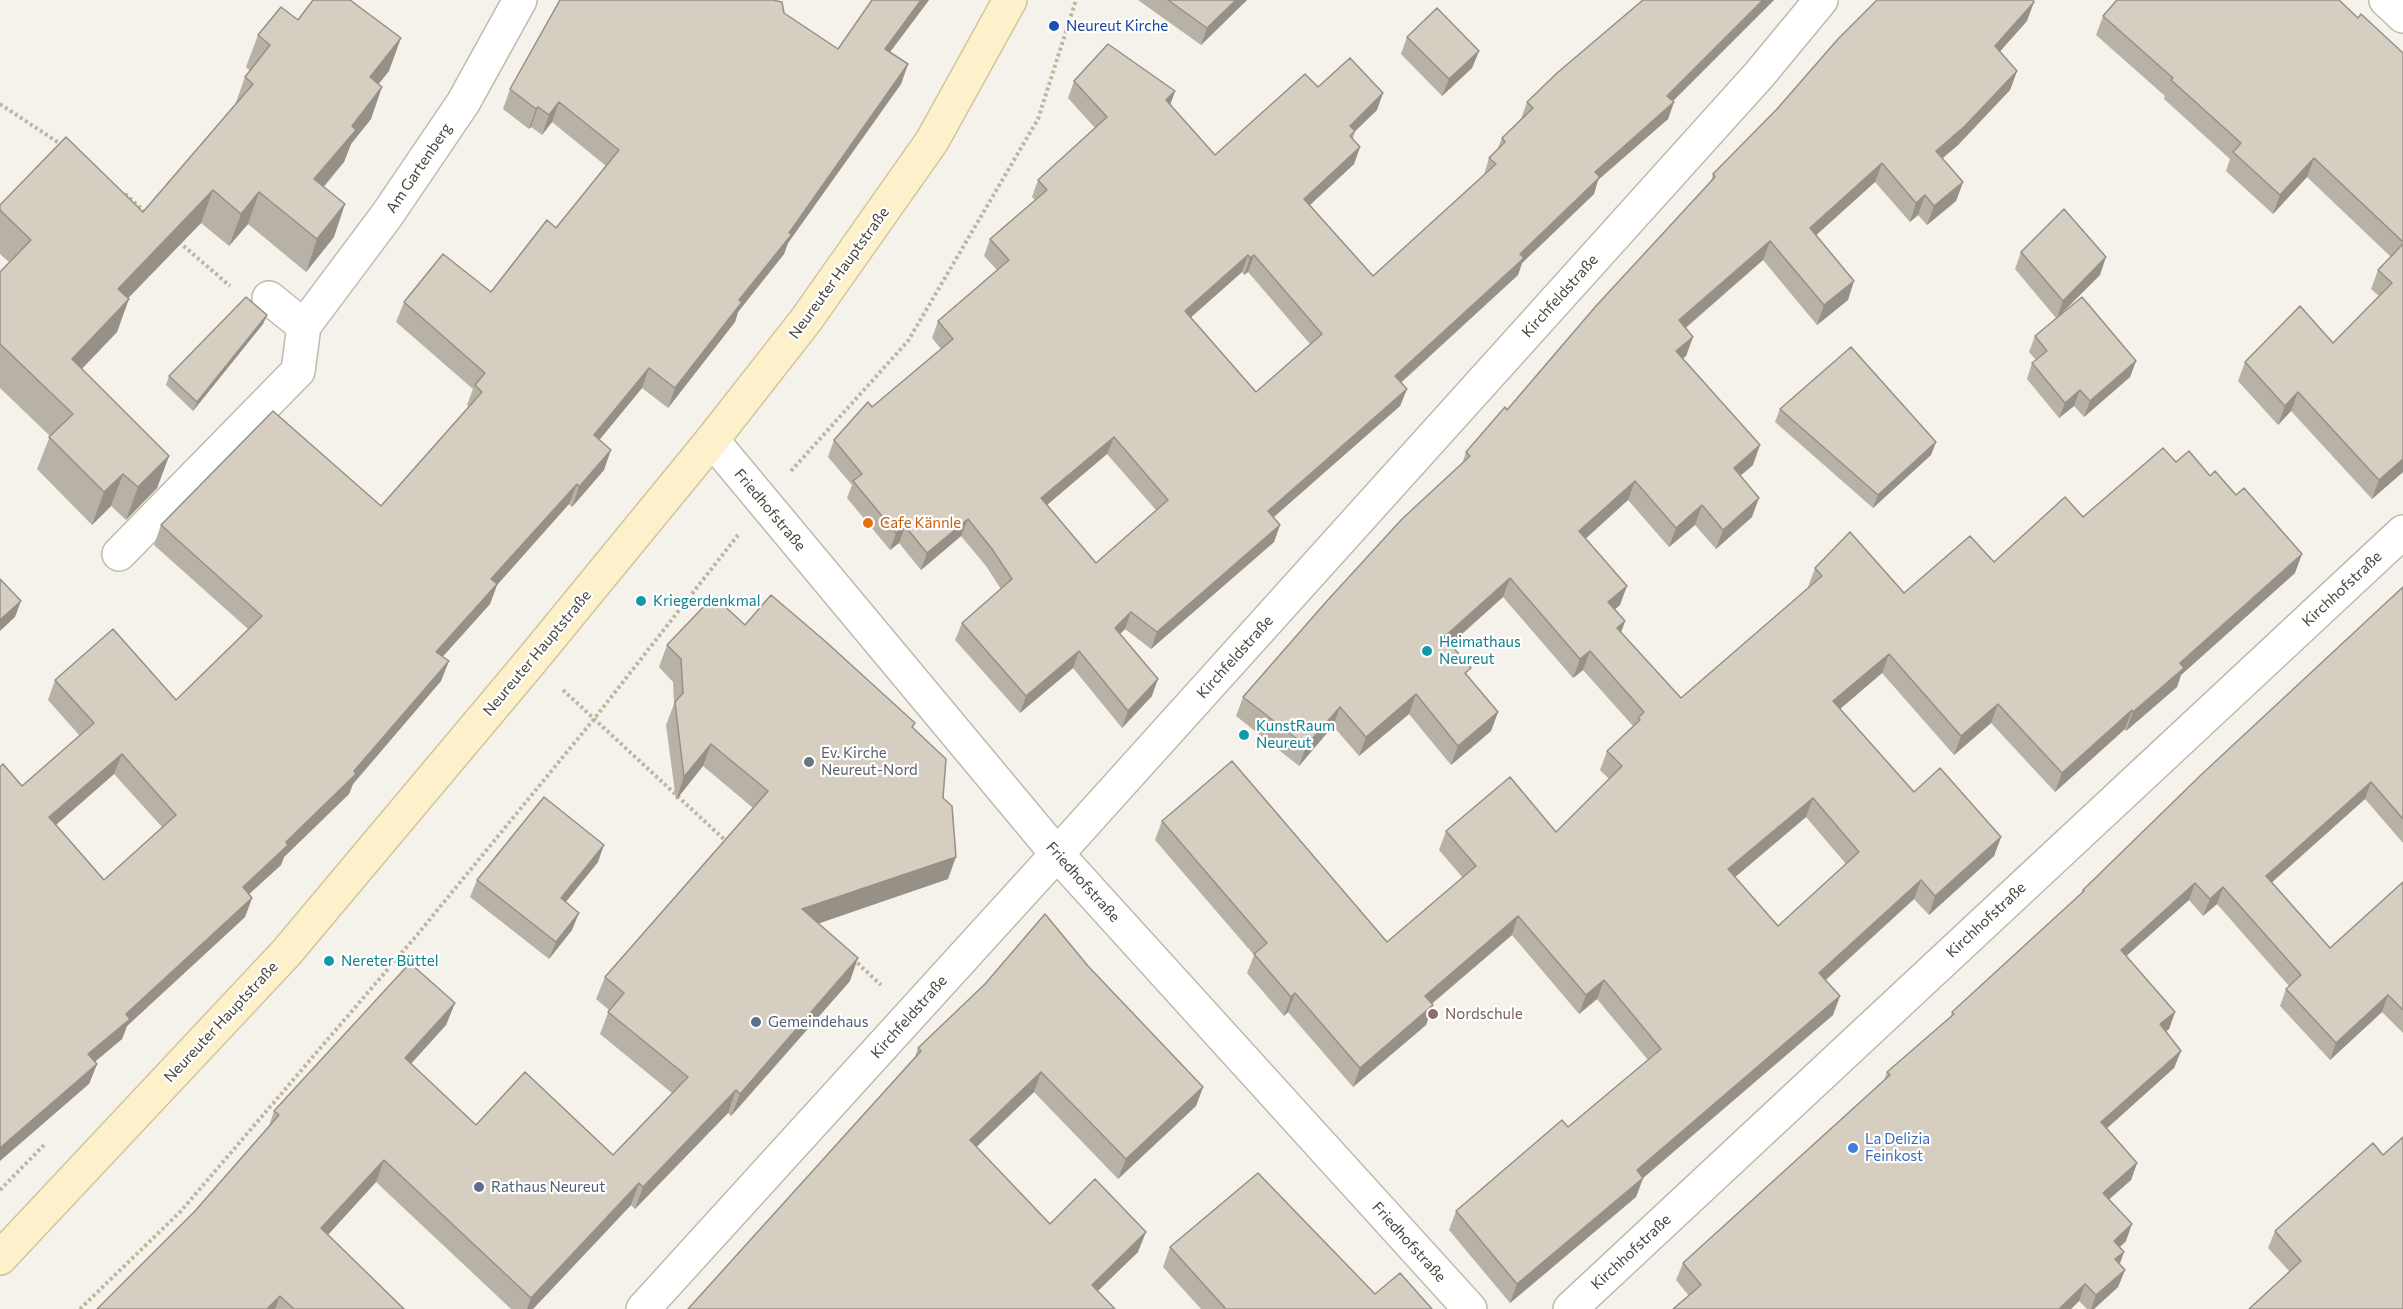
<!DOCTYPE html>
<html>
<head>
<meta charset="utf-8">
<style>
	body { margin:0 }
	canvas { display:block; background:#f5f2eb }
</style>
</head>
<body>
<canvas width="2403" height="1309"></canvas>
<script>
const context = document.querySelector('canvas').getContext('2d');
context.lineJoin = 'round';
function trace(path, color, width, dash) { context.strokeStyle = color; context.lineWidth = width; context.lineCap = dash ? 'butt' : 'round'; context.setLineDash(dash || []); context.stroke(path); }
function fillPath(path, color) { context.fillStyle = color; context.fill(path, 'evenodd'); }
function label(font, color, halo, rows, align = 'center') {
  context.font = font + ' Commissioner,sans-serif'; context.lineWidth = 4.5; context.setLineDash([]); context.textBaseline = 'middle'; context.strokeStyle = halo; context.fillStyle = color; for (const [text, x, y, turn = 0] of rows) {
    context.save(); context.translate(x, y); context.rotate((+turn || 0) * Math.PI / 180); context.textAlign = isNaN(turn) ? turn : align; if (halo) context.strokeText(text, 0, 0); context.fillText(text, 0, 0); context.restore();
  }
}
const path = new Path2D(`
	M0 104 62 145
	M125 194 146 213
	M179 242 230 286
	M791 471 908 341 1038 119 1076 0
	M563 690 727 842
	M853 959 881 985
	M0 1190 44 1145
	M80 1309 181 1211 417 935 594 719 738 535`);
const street = new Path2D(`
	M2386 0 2403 16
	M269 298 304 326 387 215 463 103 520 0
	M712 440 1057 854 1470 1309
	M119 554 298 371 304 326
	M643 1309 1057 854 1759 75 1821 0
	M1570 1309 2403 532`);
const secondary = new Path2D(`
	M0 1258 286 953 531 661 712 440 806 320 932 141 1010 0`);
const wall = new Path2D(`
	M929 0 890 52 908 64 901 84 788 243 784 254 738 312 735 322 668 408 642 388 599 440 604 470 572 507 569 504 497 585 490 604 442 657 441 681 353 784 349 794 284 857 281 865 249 894 252 898 245 917 127 1026 122 1039 95 1062 97 1064 89 1084 22 786 80 736 48 700 55 680 176 700 248 629 154 545 161 525 381 506 469 407 467 405 473 389 396 322 404 302 491 292 556 228 606 166 552 122 542 135 531 127 529 129 503 109 510 89 784 13 838 49ZM114 774 162 827 104 880 56 825Z
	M1138 0H1247L1201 45Z
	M1643 0H1774L1673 101 1674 102 1668 119 1598 180 1594 194 1522 263 1518 275 1401 383 1407 389 1400 406 1273 518 1280 525 1274 542 1151 649 1125 629 1120 634 1152 696 1122 728 1073 668 1020 713 955 640 962 623 1001 589 986 566 961 536 921 570 899 543 890 550 847 498 852 485 828 457 834 440 872 407 941 349 932 338 938 321 997 270 984 256 990 239 1035 200 1032 197 1038 180 1095 128 1068 98 1074 81 1175 91 1170 105 1215 155 1318 87 1377 110 1355 131 1353 139 1360 147 1354 164 1310 205 1373 276 1484 175 1489 158 1497 150 1502 138 1521 119 1527 102ZM1242 272 1244 275 1248 272 1310 344 1256 392 1191 317ZM1107 454 1156 510 1096 563 1047 505Z
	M2103 16 2358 18 2403 53V472L2372 499 2291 411 2278 425 2238 381 2245 362 2333 343 2379 296 2371 289 2378 270 2391 257 2307 177 2273 214 2226 171 2230 159 2164 99 2165 96 2096 35Z
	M298 20 389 71 378 84 371 119 351 144 344 162 324 187 334 237 306 272 248 224 229 246 201 223 128 298 117 332 82 369 169 456 157 488 126 520 111 506 92 525 37 469 50 436 0 388V272L9 262 0 254V205L143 212 235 105 245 77 250 71 246 67 258 35Z
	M2027 21 2000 51 2017 71 2010 90 1958 145 1942 158 1963 182 1956 201 1927 225 1918 215 1910 222 1875 182 1816 235 1848 300 1817 325 1763 260 1686 328 1693 337 1686 356 1683 358 1753 465 1740 476 1752 517 1716 549 1695 525 1669 547 1628 500 1585 539 1620 605 1615 609 1625 621 1621 633 1681 698 1809 588 1808 587 1815 568 1904 593 1994 562 2083 517 2176 462 2295 573 2181 675 2177 687 2126 731 2125 729 2055 792 1991 723 1954 755 1882 673 1840 709 1914 792 2001 837 1994 856 1929 915 1914 899 1826 980 1840 996 1833 1015 1643 1178 1636 1197 1510 1303 1449 1230 1456 1211 1568 1127 1648 1060 1597 999 1579 1014 1512 935 1432 1004 1426 1025 1353 1087 1288 1012 1284 1016 1247 973 1254 955 1155 840 1162 821 1387 942 1463 878 1439 850 1446 831 1556 832 1609 779 1600 770 1607 751 1633 726 1583 670 1573 678 1503 597 1450 645 1468 676 1498 712 1491 731 1451 765 1409 714 1359 756 1333 726 1299 766 1236 716 1243 697 1462 464 1466 452 1507 410 1711 182 1713 174ZM1806 817 1846 864 1778 926 1735 877Z
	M1407 37 1479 51 1472 68 1442 96 1401 54Z
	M2021 252 2100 275 2058 316 2136 361 2130 377 2084 417 2074 406 2059 418 2027 379 2032 363 2036 360 2029 352 2035 336 2056 318 2015 269Z
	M267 315 263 324 193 411 166 385 169 376Z
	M1780 409 1936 442 1931 455 1873 508 1775 422Z
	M2403 587V843L2365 799 2272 882 2330 948 2403 882V1033L2382 1012 2330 1060 2280 1006 2286 989 2289 986 2217 904 2203 916 2189 900 2126 956 2175 1012 2169 1029 2166 1031 2181 1051 2174 1068 2107 1128 2137 1163 2131 1180 2109 1199 2126 1241 2120 1247 2119 1264 2125 1270 2118 1287 2094 1309H2087L2079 1301 2071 1309H1673L1689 1296 1676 1280 1683 1263 1884 1080 1887 1072 1950 1018 1952 1012 2082 893 2083 890Z
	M714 604 745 625 913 728 943 798 948 879 818 923 850 981 731 1116 728 1113 635 1209 631 1205 533 1309H511L376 1182 328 1235 404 1309H97L195 1211 269 1126 274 1111 455 1003 446 1025 411 1064 476 1125 613 1155 672 1093 600 1034 609 1010 596 999 605 977 753 808 703 766 676 800 666 725 674 704 673 682 659 667 667 645Z
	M598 862 566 902 572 930 549 959 470 897 477 880Z
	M1088 966 1203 1087 1196 1106 1118 1179 1034 1092 976 1147 1050 1224 1138 1252 1098 1291 688 1309 915 1057 918 1048Z
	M2383 1155 2403 1309 2290 1272 2268 1248 2275 1231Z
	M1170 1247 1375 1294 1432 1309H1201L1163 1267Z`);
const shadedWall = new Path2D(`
	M921 0H929L878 68 885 49Z
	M1236 0H1247L1201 45 1207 28Z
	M1763 0H1774L1661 113 1667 96Z
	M2034 2 2027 21 1988 65 1995 46Z
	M401 38 389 71 358 110 370 77Z
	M1479 51 1472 68 1442 96 1449 79Z
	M908 64 901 84 788 243 784 254 738 312 735 322 668 408 675 388 789 233Z
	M2017 71 2010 90 1958 145 1929 170 1936 151Z
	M382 87 371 119 351 144 344 162 302 211 314 179 352 126Z
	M1175 91 1169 108 1166 100Z
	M1383 93 1377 110 1343 143 1350 126Z
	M559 102 552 122 542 135 549 115Z
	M1674 102 1668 119 1598 180 1594 194 1522 263 1518 275 1389 393 1395 376 1520 254 1595 172Z
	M538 107 531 127 529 129 536 109Z
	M1360 147 1354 164 1298 216 1304 199Z
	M2314 158 2307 177 2273 214 2280 195Z
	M1882 163 1875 182 1803 247 1810 228Z
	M1963 182 1956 201 1927 225 1934 206Z
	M213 190 201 223 106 321 118 289Z
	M259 192 248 224 229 246 241 214Z
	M1925 195 1918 215 1910 222 1916 203Z
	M345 204 334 237 306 272 317 239Z
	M1770 241 1763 260 1672 339 1679 320Z
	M1248 255 1242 272 1179 328 1185 311Z
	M1254 255 1248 272 1244 275 1250 258Z
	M2106 257 2100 275 2057 318 2063 301Z
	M1854 281 1848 300 1817 325 1824 305Z
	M129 299 117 332 60 391 72 359Z
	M267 315 263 324 193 411 197 402Z
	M1693 337 1686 356 1669 370 1676 351Z
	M2136 361 2130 377 2084 417 2090 401Z
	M649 368 642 388 587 455 594 435Z
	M1407 389 1400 406 1261 528 1268 511Z
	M2080 390 2074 406 2059 418 2065 403Z
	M2298 392 2291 411 2278 425 2285 406Z
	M1114 437 1107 454 1035 515 1041 498Z
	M1936 442 1931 455 1873 508 1878 495Z
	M1760 445 1753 465 1727 487 1734 468Z
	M611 450 604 470 572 507 579 487Z
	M169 456 157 488 126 520 138 487Z
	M2403 459V472L2372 499 2379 480Z
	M123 474 111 506 92 525 104 492Z
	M1635 481 1628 500 1572 551 1579 531Z
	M577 484 569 504 497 585 490 604 429 672 436 652 491 579Z
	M1759 498 1752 517 1716 549 1723 530Z
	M1702 505 1695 525 1669 547 1676 528Z
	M968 519 961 536 921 570 927 553Z
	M1280 525 1274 542 1151 649 1157 632Z
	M905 526 899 543 890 550 896 533Z
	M2302 554 2295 573 2181 675 2177 687 2126 731 2133 712 2180 663Z
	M1510 578 1503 597 1437 656 1444 637Z
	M1627 586 1620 605 1601 621 1608 602Z
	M21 601 15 617 0 631V620Z
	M1131 612 1125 629 1109 645 1115 628Z
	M1625 621 1618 640 1617 628Z
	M1079 651 1073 668 1020 713 1026 696Z
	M1590 651 1583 670 1573 678 1580 659Z
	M1889 654 1882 673 1826 721 1833 701Z
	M449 661 441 681 353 784 349 794 284 857 281 865 235 907 243 887 354 771Z
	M1158 679 1152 696 1122 728 1128 711Z
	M1416 694 1409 714 1359 756 1366 737Z
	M1998 704 1991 723 1954 755 1961 736Z
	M1340 707 1333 726 1299 766 1306 746Z
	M2132 710 2125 729 2055 792 2062 773Z
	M1498 712 1491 731 1451 765 1458 746Z
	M711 744 703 766 676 800 684 777Z
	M122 754 114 774 42 837 49 817Z
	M2371 782 2365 799 2260 893 2266 876Z
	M1813 798 1806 817 1721 889 1728 869Z
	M2001 837 1994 856 1929 915 1935 896Z
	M604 845 598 862 555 915 561 898Z
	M956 857 948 879 794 932 802 909Z
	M1921 880 1914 899 1812 992 1819 973Z
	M2195 883 2189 900 2114 967 2121 950Z
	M2223 887 2217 904 2203 916 2210 899Z
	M252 898 245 917 127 1026 122 1039 81 1073 88 1054 126 1014Z
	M579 913 572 930 549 959 556 942Z
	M1518 916 1512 935 1418 1015 1425 996Z
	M858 958 850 981 731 1116 740 1094Z
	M1604 980 1597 999 1579 1014 1586 995Z
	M1295 993 1288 1012 1284 1016 1291 997Z
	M2388 995 2382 1012 2330 1060 2336 1043Z
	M1840 996 1833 1015 1643 1178 1636 1197 1510 1303 1517 1284 1637 1170Z
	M455 1003 446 1025 396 1080 405 1058Z
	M1433 1005 1426 1025 1353 1087 1360 1068Z
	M2175 1012 2169 1029 2154 1041 2160 1024Z
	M2181 1051 2174 1068 2095 1139 2101 1122Z
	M97 1064 89 1084 0 1161V1148Z
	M1041 1072 1034 1092 963 1160 970 1140Z
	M1203 1087 1196 1106 1118 1179 1126 1159Z
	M736 1090 728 1113 635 1209 643 1187Z
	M384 1160 376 1182 313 1251 321 1228Z
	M2137 1163 2131 1180 2097 1210 2103 1193Z
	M639 1183 631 1205 533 1309H527L531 1298Z
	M2132 1224 2126 1241 2108 1258 2114 1241Z
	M1146 1232 1138 1252 1084 1304 1092 1285Z
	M2124 1252 2118 1269 2115 1259Z
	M2125 1270 2118 1287 2094 1309H2091L2096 1295Z
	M2085 1284 2079 1301 2071 1309H2059Z
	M280 1296 275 1309H267Z`);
const building = new Path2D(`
	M313 0H350L401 38 370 77 382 87 352 126 356 130 314 179 345 204 317 239 259 192 241 214 213 190 118 289 129 299 72 359 169 456 138 487 123 474 104 492 49 437 73 414 0 344V272L31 240 0 210V205L66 137 143 212 253 84 245 77 270 45 258 35 281 7 298 20Z
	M560 0H772L782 2 784 13 838 49 872 0H921L885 49 908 64 789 233 792 234 739 300 742 302 675 388 649 368 594 435 611 450 579 487 577 484 491 579 497 584 436 652 449 661 354 771 356 774 286 842 288 845 243 887 252 898 126 1014 130 1019 88 1054 97 1064 0 1148V767L3 764 22 786 94 723 55 680 113 629 176 700 262 616 161 525 273 411 381 506 482 392 475 385 485 373 404 302 443 254 491 292 547 220 556 228 619 150 559 102 549 115 538 107 536 109 510 89ZM122 754 176 815 104 880 49 817Z
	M1168 0H1236L1207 28Z
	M1643 0H1763L1667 96 1674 102 1595 172 1600 177 1520 254 1524 258 1395 376 1407 389 1268 511 1280 525 1157 632 1131 612 1115 628 1158 679 1128 711 1079 651 1026 696 962 623 1012 579 992 549 968 519 927 553 905 526 896 533 853 481 862 474 834 440 868 402 872 407 953 339 938 321 1009 260 990 239 1047 190 1038 180 1107 117 1074 81 1108 44 1175 91 1166 100 1215 155 1305 74 1318 87 1350 58 1383 93 1350 126 1355 131 1350 136 1360 147 1304 199 1373 276 1496 164 1489 158 1505 142 1502 138 1533 108 1527 102 1557 73ZM1248 255 1250 258 1254 255 1322 334 1256 392 1185 311ZM1114 437 1168 500 1096 563 1041 498Z
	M1877 0H2033L2034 2 1995 46 2017 71 1965 126 1936 151 1963 182 1934 206 1925 195 1916 203 1882 163 1810 228 1854 281 1824 305 1770 241 1679 320 1693 337 1676 351 1760 445 1734 468 1759 498 1723 530 1702 505 1676 528 1635 481 1579 531 1627 586 1608 602 1625 621 1617 628 1681 698 1822 576 1815 568 1850 532 1904 593 1970 536 1994 562 2065 497 2083 517 2163 448 2176 462 2189 451 2210 476 2215 471 2236 495 2244 488 2302 554 2180 663 2184 668 2133 712 2132 710 2062 773 1998 704 1961 736 1889 654 1833 701 1914 792 1940 768 2001 837 1935 896 1921 880 1819 973 1840 996 1637 1170 1643 1178 1517 1284 1456 1211 1562 1120 1568 1127 1661 1049 1604 980 1586 995 1518 916 1425 996 1433 1005 1360 1068 1295 993 1291 997 1254 954 1267 943 1162 821 1232 761 1387 942 1476 866 1446 831 1510 777 1556 832 1622 766 1607 751 1640 720 1638 718 1644 712 1590 651 1580 659 1510 578 1444 637 1471 668 1465 673 1498 712 1458 746 1416 694 1366 737 1340 707 1306 746 1243 697 1326 602 1402 519 1470 456 1466 452 1505 407 1507 410 1596 306 1715 177 1713 174 1777 109 1838 39ZM1813 798 1859 852 1778 926 1728 869Z
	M2117 0H2339L2358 18 2361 14 2403 53V242L2314 158 2280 195 2233 152 2241 143 2171 80 2173 78 2103 16Z
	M1437 8 1479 51 1449 79 1407 37Z
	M2064 209 2106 257 2063 301 2021 252Z
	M2403 244V459L2379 480 2298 392 2285 406 2245 362 2300 306 2333 343 2392 283 2378 270Z
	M246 297 267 315 197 402 169 376Z
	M2082 297 2136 361 2090 401 2080 390 2065 403 2032 363 2047 351 2035 336Z
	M1851 347 1936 442 1878 495 1780 409Z
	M0 579 21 601 0 620Z
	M2403 587V819L2371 782 2266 876 2330 948 2403 882V1010L2388 995 2336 1043 2286 989 2301 975 2223 887 2210 899 2195 883 2121 950 2175 1012 2160 1024 2181 1051 2101 1122 2137 1163 2103 1193 2132 1224 2114 1241 2124 1252 2115 1259 2125 1270 2096 1295 2085 1284 2059 1309H1673L1701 1285 1683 1263 1890 1075 1887 1072 1954 1014 1952 1012 2084 891 2083 890 2203 773Z
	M771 595 825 641 915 723 912 727 946 759 943 798 952 806 956 857 802 909 858 958 740 1094 736 1090 643 1187 639 1183 531 1298 384 1160 321 1228 404 1309H294L280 1296 267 1309H97L195 1211 279 1115 274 1111 410 963 455 1003 405 1058 476 1125 525 1072 613 1155 688 1077 608 1012 624 993 605 977 768 791 711 744 684 777 675 702 683 693 681 659 667 645 710 600 714 604 718 600 745 625Z
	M544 797 604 845 561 898 579 913 556 942 477 880Z
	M1045 914 1088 966 1203 1087 1126 1159 1041 1072 970 1140 1050 1224 1095 1179 1146 1232 1092 1285 1115 1309H688L921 1051 918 1048 985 984Z
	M2403 1137V1309H2249L2301 1261 2275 1231 2373 1143 2383 1155Z
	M1258 1173 1375 1294 1400 1273 1432 1309H1226L1170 1247Z`);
const markers = [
	[1054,26,6,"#1a4fb4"],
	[868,523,6,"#e8710a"],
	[641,601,6,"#0f9aa8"],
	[1427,651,6,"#0f9aa8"],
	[1244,735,6,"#0f9aa8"],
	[809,762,6,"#6b7280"],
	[329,961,6,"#0f9aa8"],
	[1433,1014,6,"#8d6e63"],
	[756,1022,6,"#5c6f8a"],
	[1853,1148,6,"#3f7fe0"],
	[479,1187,6,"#5c6f8a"]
];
const transitNames = [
	["Neureut Kirche",1066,26]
];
const streetNames = [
	["Am Gartenberg",419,168,-56],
	["Neureuter Hauptstraße",839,273,-54],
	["Kirchfeldstraße",1560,296,-48],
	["Friedhofstraße",770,510,50],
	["Kirchhofstraße",2342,589,-43],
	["Neureuter Hauptstraße",537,653,-50],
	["Kirchfeldstraße",1235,657,-48],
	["Friedhofstraße",1083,882,48],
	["Kirchhofstraße",1986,920,-43],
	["Kirchfeldstraße",909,1017,-48],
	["Neureuter Hauptstraße",221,1022,-47],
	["Friedhofstraße",1409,1242,48],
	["Kirchhofstraße",1631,1252,-43]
];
const foodNames = [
	["Cafe Kännle",880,523]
];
const cultureNames = [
	["Kriegerdenkmal",653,601],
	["Heimathaus",1439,642],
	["Neureut",1439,659],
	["KunstRaum",1256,726],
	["Neureut",1256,743],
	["Nereter Büttel",341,961]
];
const worshipNames = [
	["Ev. Kirche",821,753],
	["Neureut-Nord",821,770]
];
const educationNames = [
	["Nordschule",1445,1014]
];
const serviceNames = [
	["Gemeindehaus",768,1022],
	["Rathaus Neureut",491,1187]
];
const shopNames = [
	["La Delizia",1865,1139],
	["Feinkost",1865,1156]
];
trace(street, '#c0baad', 36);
trace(secondary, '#d3c59b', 36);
trace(path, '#c2b59f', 4, [3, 3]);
trace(street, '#fff', 33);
trace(secondary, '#fdf1cc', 33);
fillPath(wall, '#b8b1a5');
fillPath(shadedWall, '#969086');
fillPath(building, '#d6cec0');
trace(building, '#969086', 1.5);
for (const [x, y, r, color] of markers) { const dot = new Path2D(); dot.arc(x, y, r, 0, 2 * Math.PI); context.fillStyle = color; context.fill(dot); trace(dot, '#fff', 2); }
label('15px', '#164399', '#fff', transitNames, 'left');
label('15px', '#494339', '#fff', streetNames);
label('15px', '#c56008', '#fff', foodNames, 'left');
label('15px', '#0d838f', '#fff', cultureNames, 'left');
label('15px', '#5b616d', '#fff', worshipNames, 'left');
label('15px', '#785e54', '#fff', educationNames, 'left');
label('15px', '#4e5e75', '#fff', serviceNames, 'left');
label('15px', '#366cbe', '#fff', shopNames, 'left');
</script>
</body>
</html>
